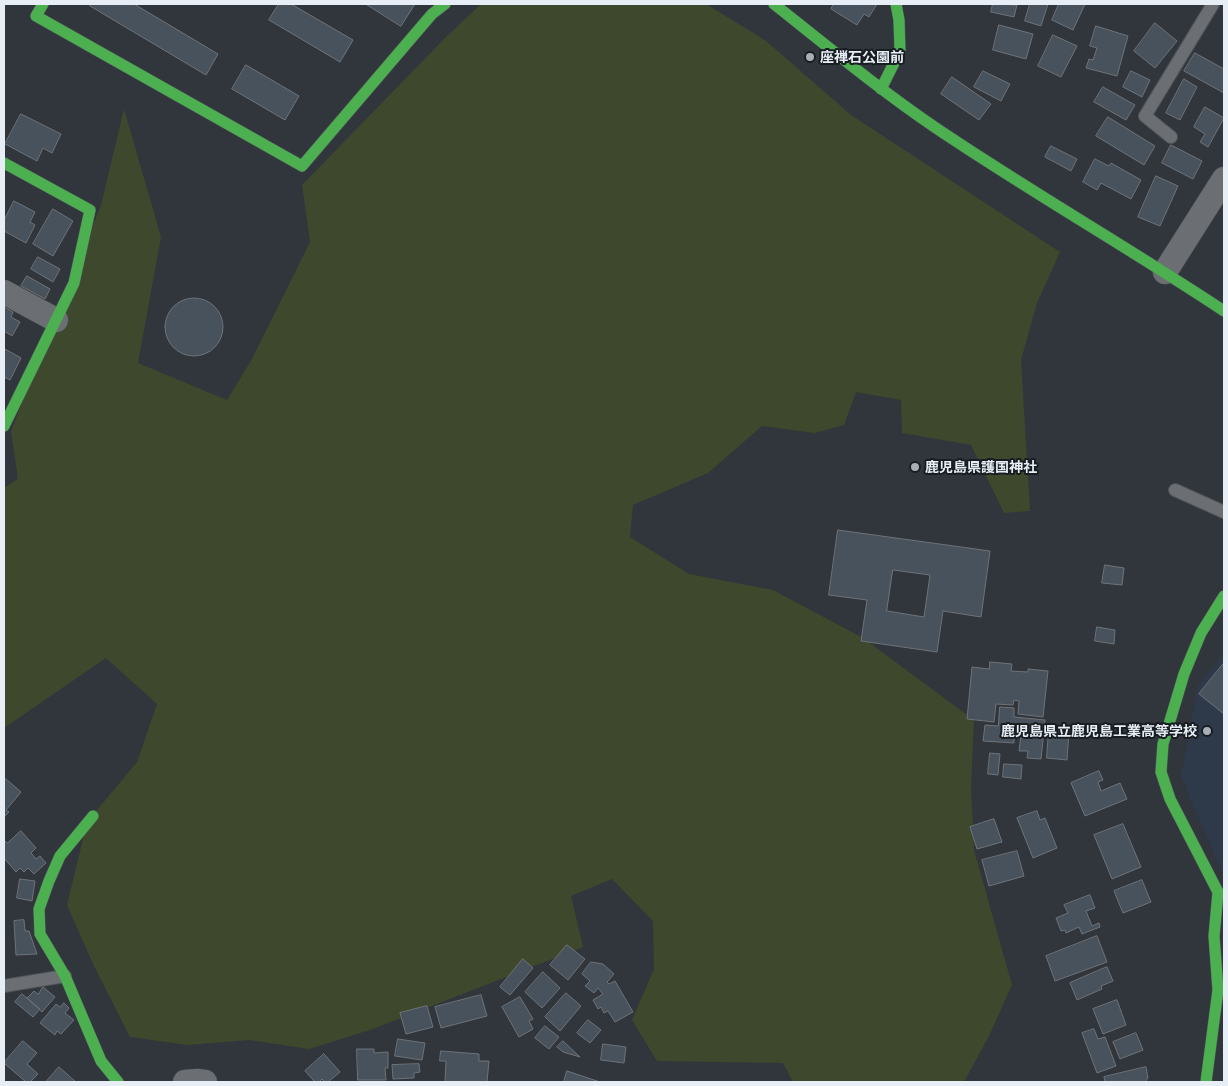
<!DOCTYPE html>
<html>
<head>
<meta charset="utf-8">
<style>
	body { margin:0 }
	#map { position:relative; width:1228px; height:1086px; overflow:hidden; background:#31363c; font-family:Commissioner,sans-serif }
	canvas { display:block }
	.frame { position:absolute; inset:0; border:5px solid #e7eef5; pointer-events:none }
</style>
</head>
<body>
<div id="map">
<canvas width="1228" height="1086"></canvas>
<div class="frame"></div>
</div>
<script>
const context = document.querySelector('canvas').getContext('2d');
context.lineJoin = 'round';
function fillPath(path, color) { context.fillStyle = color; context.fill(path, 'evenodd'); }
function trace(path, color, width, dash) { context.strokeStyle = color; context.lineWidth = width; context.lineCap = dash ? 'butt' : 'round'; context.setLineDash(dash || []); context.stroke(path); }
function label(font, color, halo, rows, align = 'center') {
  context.font = font + ' Commissioner,"Noto Sans JP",sans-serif'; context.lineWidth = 4; context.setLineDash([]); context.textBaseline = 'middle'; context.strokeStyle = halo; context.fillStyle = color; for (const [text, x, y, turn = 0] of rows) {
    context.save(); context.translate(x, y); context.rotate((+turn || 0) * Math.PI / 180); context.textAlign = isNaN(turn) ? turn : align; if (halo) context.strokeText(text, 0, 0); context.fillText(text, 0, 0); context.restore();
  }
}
const built = new Path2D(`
	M1224 654V877L1181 776 1198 686Z`);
const green = new Path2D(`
	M481 4H706L765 40 851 115 1060 252 1037 303 1021 360 1030 511 1004 513 971 445 902 433 901 400 856 392 844 425 815 433 762 426 708 473 633 505 630 537 689 574 773 590 863 638 974 720 971 788 974 850 1012 985 989 1036 964 1082H793L783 1063 657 1061 632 1020 654 969 653 921 612 879 571 896 583 947 373 1029 309 1049 249 1040 188 1045 130 1037 94 966 67 905 87 822 137 762 157 704 106 658 4 728V488L18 479 11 431 101 205 124 109 161 237 138 363 227 400 252 359 310 242 302 185 446 37Z`);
const building = new Path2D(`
	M91 4H134L218 54 206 75 90 6Z
	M279 4H291L353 40 340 62 269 20Z
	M366 4H415L401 26Z
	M834 4H877L869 17 864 14 857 25 831 9Z
	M993 4 1017 5 1014 17 991 12Z
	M1030 4H1048L1041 26 1025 21Z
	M1059 4H1085L1073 30 1052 20Z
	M1155 23 1177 41 1155 68 1134 51Z
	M999 25 1033 34 1026 59 993 50Z
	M1096 26 1128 36 1117 76 1086 68 1089 59 1093 60 1097 48 1090 46Z
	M1053 35 1077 46 1061 77 1038 66Z
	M1195 53 1224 69V93L1184 71Z
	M246 65 299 96 285 120 232 89Z
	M983 71 1010 84 1001 101 974 87Z
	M1131 71 1150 80 1142 97 1123 87Z
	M952 77 991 104 979 120 941 94Z
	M1184 79 1197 87 1180 120 1166 113Z
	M1103 87 1135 105 1126 120 1094 102Z
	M1205 107 1224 118 1208 147 1200 142 1205 134 1194 127Z
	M21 114 61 134 52 153 43 148 37 161 5 144Z
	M1108 117 1155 146 1144 165 1096 136Z
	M1171 145 1202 161 1193 179 1162 163Z
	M1051 146 1077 159 1071 171 1045 157Z
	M1095 159 1109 166 1111 163 1141 180 1131 199 1101 183 1097 190 1083 182Z
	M1156 176 1178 186 1160 226 1138 217Z
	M14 201 35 212 30 222 35 225 26 243 4 231V221Z
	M53 209 73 221 53 256 33 244Z
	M38 257 60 269 53 282 31 269Z
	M27 276 50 289 45 299 21 286Z
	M165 327a29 29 0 1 1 58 0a29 29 0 1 1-58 0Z
	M4 307 13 312 11 317 20 322 12 336 4 331Z
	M5 349 21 358 10 380 4 377Z
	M838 530 990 551 981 617 943 611 937 652 861 641 867 600 829 595ZM893 570 930 575 924 617 887 611Z
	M1105 565 1124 568 1122 585 1102 583Z
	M1097 627 1115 630 1114 644 1095 641Z
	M990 662 1012 664 1011 671 1028 672V669L1048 671 1043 717 1018 714 1019 701 1014 700 1013 705 996 704 994 722 967 719 972 667 989 669Z
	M1224 663V714L1199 694Z
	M1000 707 1014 708V717L1045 720 1041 759 1027 758 1028 751H1019L1021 735H1014V743L983 741 985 725 998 726Z
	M1049 730 1069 732 1067 760 1047 758Z
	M990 753 1000 754 998 775 988 774Z
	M1004 764 1022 765 1021 779 1003 777Z
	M1099 771 1103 780 1098 782 1101 791 1120 783 1127 799 1085 816 1071 783Z
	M6 779 21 792 6 810 9 812 4 817V781Z
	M1037 811 1040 820 1045 818 1057 848 1033 858 1017 818Z
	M994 819 1002 842 977 849 970 827Z
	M1123 824 1141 867 1112 879 1094 835Z
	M21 831 36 848 31 853 36 859 40 856 46 863 34 874 28 868 24 872 20 868 16 872 4 858V842L5 841 7 843Z
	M1017 851 1024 876 989 886 982 860Z
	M20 879 35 881 32 901 17 898Z
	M1142 880 1151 902 1123 913 1114 891Z
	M1090 895 1095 908 1086 911 1092 926 1099 923 1100 927 1082 934 1079 927 1066 933 1065 930 1061 931 1056 918 1068 913 1064 905Z
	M24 920 25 931H29L37 954 16 955 14 921Z
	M1097 936 1107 962 1055 981 1046 956Z
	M567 945 585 959 568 980 550 965Z
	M523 959 533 968 510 995 500 987Z
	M591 962 603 964 614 974 607 982 609 984 615 981 633 1012 615 1022 608 1011 604 1013 601 1007 598 1009 593 1000 603 994 598 988 594 993 585 986 590 981 582 974Z
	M1107 967 1113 981 1101 986 1102 989 1077 1000 1070 983Z
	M543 972 560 988 542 1008 525 992Z
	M43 987 55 997 42 1012 27 998 34 991 38 994Z
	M566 993 581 1006 560 1031 545 1017Z
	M22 994 40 1009 33 1017 15 1002Z
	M481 995 487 1016 441 1028 435 1007Z
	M520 997 533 1019 529 1021 533 1029 519 1037 502 1007Z
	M1117 1000 1126 1025 1103 1034 1093 1009Z
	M64 1003 69 1008 65 1013 74 1020 61 1034 57 1031 55 1035 40 1023 56 1004 60 1007Z
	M427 1006 433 1027 406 1034 400 1013Z
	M588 1020 601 1030 590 1043 577 1033Z
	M545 1026 559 1037 549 1049 535 1038Z
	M1094 1029 1098 1039 1105 1037 1116 1066 1097 1073 1082 1033Z
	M1136 1033 1143 1050 1120 1059 1113 1042Z
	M398 1039 425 1043 422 1060 395 1056Z
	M23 1041 37 1053 27 1064 38 1074 30 1082H26L4 1063Z
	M563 1041 580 1057 563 1052 557 1047Z
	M603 1044 626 1047 624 1063 601 1060Z
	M357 1049H374V1053L388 1052V1068H385L386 1080H358Z
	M441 1051 479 1054V1061H489L487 1082H445L446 1061H440Z
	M324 1054 340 1072 328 1082H325L322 1079 319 1082H315L305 1071Z
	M419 1064 420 1072 414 1073V1078L393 1079 392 1065Z
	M59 1067 76 1082H46Z
	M1146 1067 1148 1078 1145 1082H1105L1104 1077Z
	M567 1071 600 1082H564Z`);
const lane = new Path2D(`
	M1171 137 1145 116 1213 4
	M1175 490 1224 512
	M4 986 65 976`);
const street = new Path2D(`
	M1165 272 1224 179
	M4 292 56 320
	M185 1082 197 1081 205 1082`);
const fast = new Path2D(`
	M43 4 36 16 302 166 432 14 445 4
	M774 4C827 46 880 90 936 128 1031 192 1129 248 1224 311
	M881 89 900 51 899 20 896 4
	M4 163 90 210 74 283 4 426
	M93 816 60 856 49 881 39 909 40 934 65 976 101 1061 118 1082
	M1206 1082 1218 990 1214 936 1218 892 1170 799 1161 772 1163 744 1184 674 1201 633 1224 596`);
const markers = [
	[810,57,5,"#a7aeb4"],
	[915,467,5,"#a7aeb4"],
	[1207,731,5,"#a7aeb4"]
];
const poiNames = [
	["座禅石公園前",820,57],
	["鹿児島県護国神社",925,467],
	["鹿児島県立鹿児島工業高等学校",1197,731,"right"]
];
fillPath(built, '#2e3a4a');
fillPath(green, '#3d482c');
fillPath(building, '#48525c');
trace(building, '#6f7378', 1);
trace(lane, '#4f5459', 14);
trace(street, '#4f5459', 25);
trace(fast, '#4f5459', 12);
trace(lane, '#6b6f73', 12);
trace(street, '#6b6f73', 24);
trace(fast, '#4caf50', 11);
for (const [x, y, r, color] of markers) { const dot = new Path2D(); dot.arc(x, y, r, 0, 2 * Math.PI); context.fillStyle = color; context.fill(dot); trace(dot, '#181d22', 2); }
label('bold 14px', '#e7eef5', '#181d22', poiNames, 'left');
</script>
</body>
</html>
